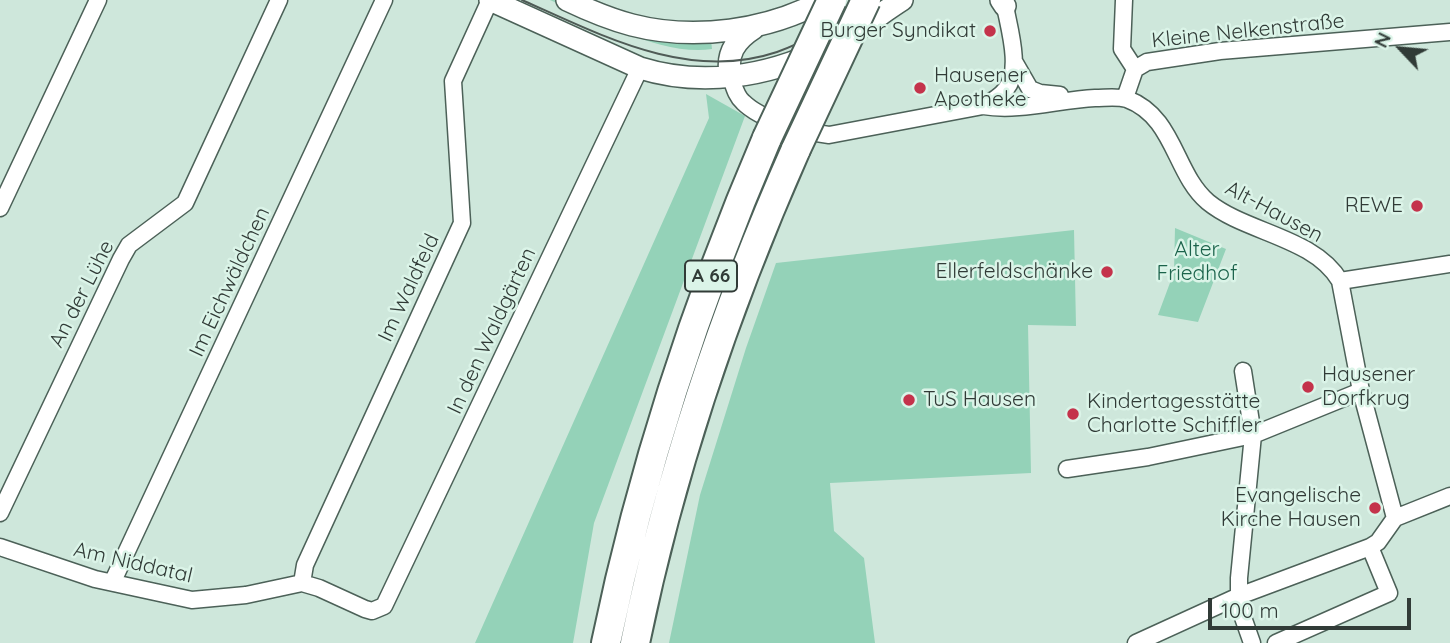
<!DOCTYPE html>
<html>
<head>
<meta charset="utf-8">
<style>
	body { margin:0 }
	#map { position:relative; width:1450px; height:643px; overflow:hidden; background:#cee7db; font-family:Quicksand,sans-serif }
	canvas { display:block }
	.north { position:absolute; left:1366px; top:14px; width:70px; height:70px; -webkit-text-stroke:5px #dbf4e8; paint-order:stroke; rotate:296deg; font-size:19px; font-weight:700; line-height:28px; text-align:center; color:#313b37 }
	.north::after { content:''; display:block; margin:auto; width:24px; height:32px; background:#313b37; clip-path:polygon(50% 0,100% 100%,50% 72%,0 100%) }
	.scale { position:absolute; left:1208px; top:598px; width:203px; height:32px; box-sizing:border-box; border:4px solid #313b37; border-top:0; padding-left:9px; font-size:21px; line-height:24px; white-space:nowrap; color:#313b37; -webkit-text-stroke:5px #dbf4e8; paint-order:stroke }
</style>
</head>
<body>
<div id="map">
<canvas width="1450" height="643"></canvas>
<div class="north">N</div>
<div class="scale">100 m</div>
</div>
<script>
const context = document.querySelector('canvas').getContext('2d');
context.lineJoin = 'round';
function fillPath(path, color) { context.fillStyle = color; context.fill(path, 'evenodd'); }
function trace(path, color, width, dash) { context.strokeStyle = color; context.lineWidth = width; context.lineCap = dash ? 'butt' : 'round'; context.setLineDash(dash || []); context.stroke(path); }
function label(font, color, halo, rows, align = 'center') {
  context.font = font + ' Quicksand,sans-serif'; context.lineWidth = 5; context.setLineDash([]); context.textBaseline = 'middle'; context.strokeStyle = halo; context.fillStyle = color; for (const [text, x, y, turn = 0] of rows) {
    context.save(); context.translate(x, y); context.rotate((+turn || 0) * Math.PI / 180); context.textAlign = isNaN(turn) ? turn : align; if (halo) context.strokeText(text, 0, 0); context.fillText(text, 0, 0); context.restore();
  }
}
const green = new Path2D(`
	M550 0H556C598 19 667 51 711 39L712 49C664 57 594 19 550 0Z
	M706 94 745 116 594 523 573 643H475L709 118Z
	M781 143 785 145 623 643H619C657 471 712 305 781 143Z
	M1175 228 1226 249 1198 322 1158 315 1174 272Z
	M1074 230 1076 326 1028 325 1031 473 830 483 834 531 864 558 875 643H669L700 495 746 348 776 263Z`);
const minor = new Path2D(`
	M1124 0 1122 49 1135 69
	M1015 63 1030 89 1040 93 1060 95
	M731 78C734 86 736 96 743 102 761 120 804 132 829 135L983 106C1019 112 1058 100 1095 98 1105 98 1117 96 1127 99 1175 117 1174 173 1208 202 1246 233 1314 237 1340 281L1361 391 1395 518
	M1125 98 1135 69 1147 62 1220 51 1450 32
	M983 106C991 102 1000 97 1006 89 1022 70 1009 28 1005 6
	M0 208 98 0
	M1340 281 1450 264
	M1243 371 1253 435 1239 578V606L1252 643
	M1067 469 1148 457 1253 435 1361 391
	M0 513 121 259 129 245 185 203 279 0
	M0 547 95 579 192 600 246 595 302 583 319 588 365 609 372 611 384 606 640 68
	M113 581 384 0
	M302 583 305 565 462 223 453 81 490 0
	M1136 643 1239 596 1370 547 1378 542 1395 518 1450 496
	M1276 643 1389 593 1370 547`);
const secondary = new Path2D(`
	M490 0 640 68C701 87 767 77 824 49 851 37 877 16 902 0
	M567 0C588 10 609 19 632 25 694 41 768 31 824 0
	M1001 0 1005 6
	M731 78C725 55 735 40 754 28`);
const motorway = new Path2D(`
	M606 643C642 469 697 301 767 138
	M635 643C670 472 725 309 796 149`);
const tram = new Path2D(`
	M522 0C601 35 688 82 777 52 813 39 844 19 876 0`);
const motorwayBridge = new Path2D(`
	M767 138 832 0
	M796 149 866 0`);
const markers = [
	[990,31,7,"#c4334b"],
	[920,88,7,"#c4334b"],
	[1417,206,7,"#c4334b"],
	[1107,272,7,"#c4334b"],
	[1308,387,7,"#c4334b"],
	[909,400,7,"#c4334b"],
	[1073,414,7,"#c4334b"],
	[1375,508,7,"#c4334b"]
];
const shields = [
	[711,276,52]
];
const shieldNames = [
	["A 66",711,276]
];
const poiNames = [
	["Burger Syndikat",976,31],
	["Hausener",934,76,"left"],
	["Apotheke",934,100,"left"],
	["REWE",1403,206],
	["Ellerfeldschänke",1093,272],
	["Hausener",1322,375,"left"],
	["Dorfkrug",1322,399,"left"],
	["TuS Hausen",923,400,"left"],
	["Kindertagesstätte",1087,402,"left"],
	["Charlotte Schiffler",1087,426,"left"],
	["Evangelische",1361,496],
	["Kirche Hausen",1361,520]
];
const streetNames = [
	["Kleine Nelkenstraße",1248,31,-6],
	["Alt-Hausen",1274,212,28],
	["Im Eichwäldchen",230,282,-65],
	["Im Waldfeld",409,288,-65],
	["An der Lühe",82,294,-63],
	["In den Waldgärten",492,331,-65],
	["Am Niddatal",133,563,13]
];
const parkNames = [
	["Alter",1197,250],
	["Friedhof",1197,274]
];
fillPath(green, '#94d2b8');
trace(minor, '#4c6158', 19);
trace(secondary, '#4c6158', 24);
trace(motorway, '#4c6158', 32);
trace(minor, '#fff', 16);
trace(secondary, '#fff', 21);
trace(motorway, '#fff', 28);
trace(tram, '#4f5b56', 2);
trace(motorwayBridge, '#4c6158', 32, []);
trace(motorwayBridge, '#fff', 28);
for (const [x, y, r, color] of markers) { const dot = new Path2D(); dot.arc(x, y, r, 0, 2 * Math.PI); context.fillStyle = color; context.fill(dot); trace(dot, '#dbf4e8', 2.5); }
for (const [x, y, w] of shields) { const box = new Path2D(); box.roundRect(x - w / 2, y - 15.5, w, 31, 5); context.fillStyle = '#dbf4e8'; context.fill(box); trace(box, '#313b37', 2); }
label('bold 19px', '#313b37', null, shieldNames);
label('21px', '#313b37', '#dbf4e8', poiNames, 'right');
label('21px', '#313b37', '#dbf4e8', streetNames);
label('21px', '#1b634b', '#dbf4e8', parkNames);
</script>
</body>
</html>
